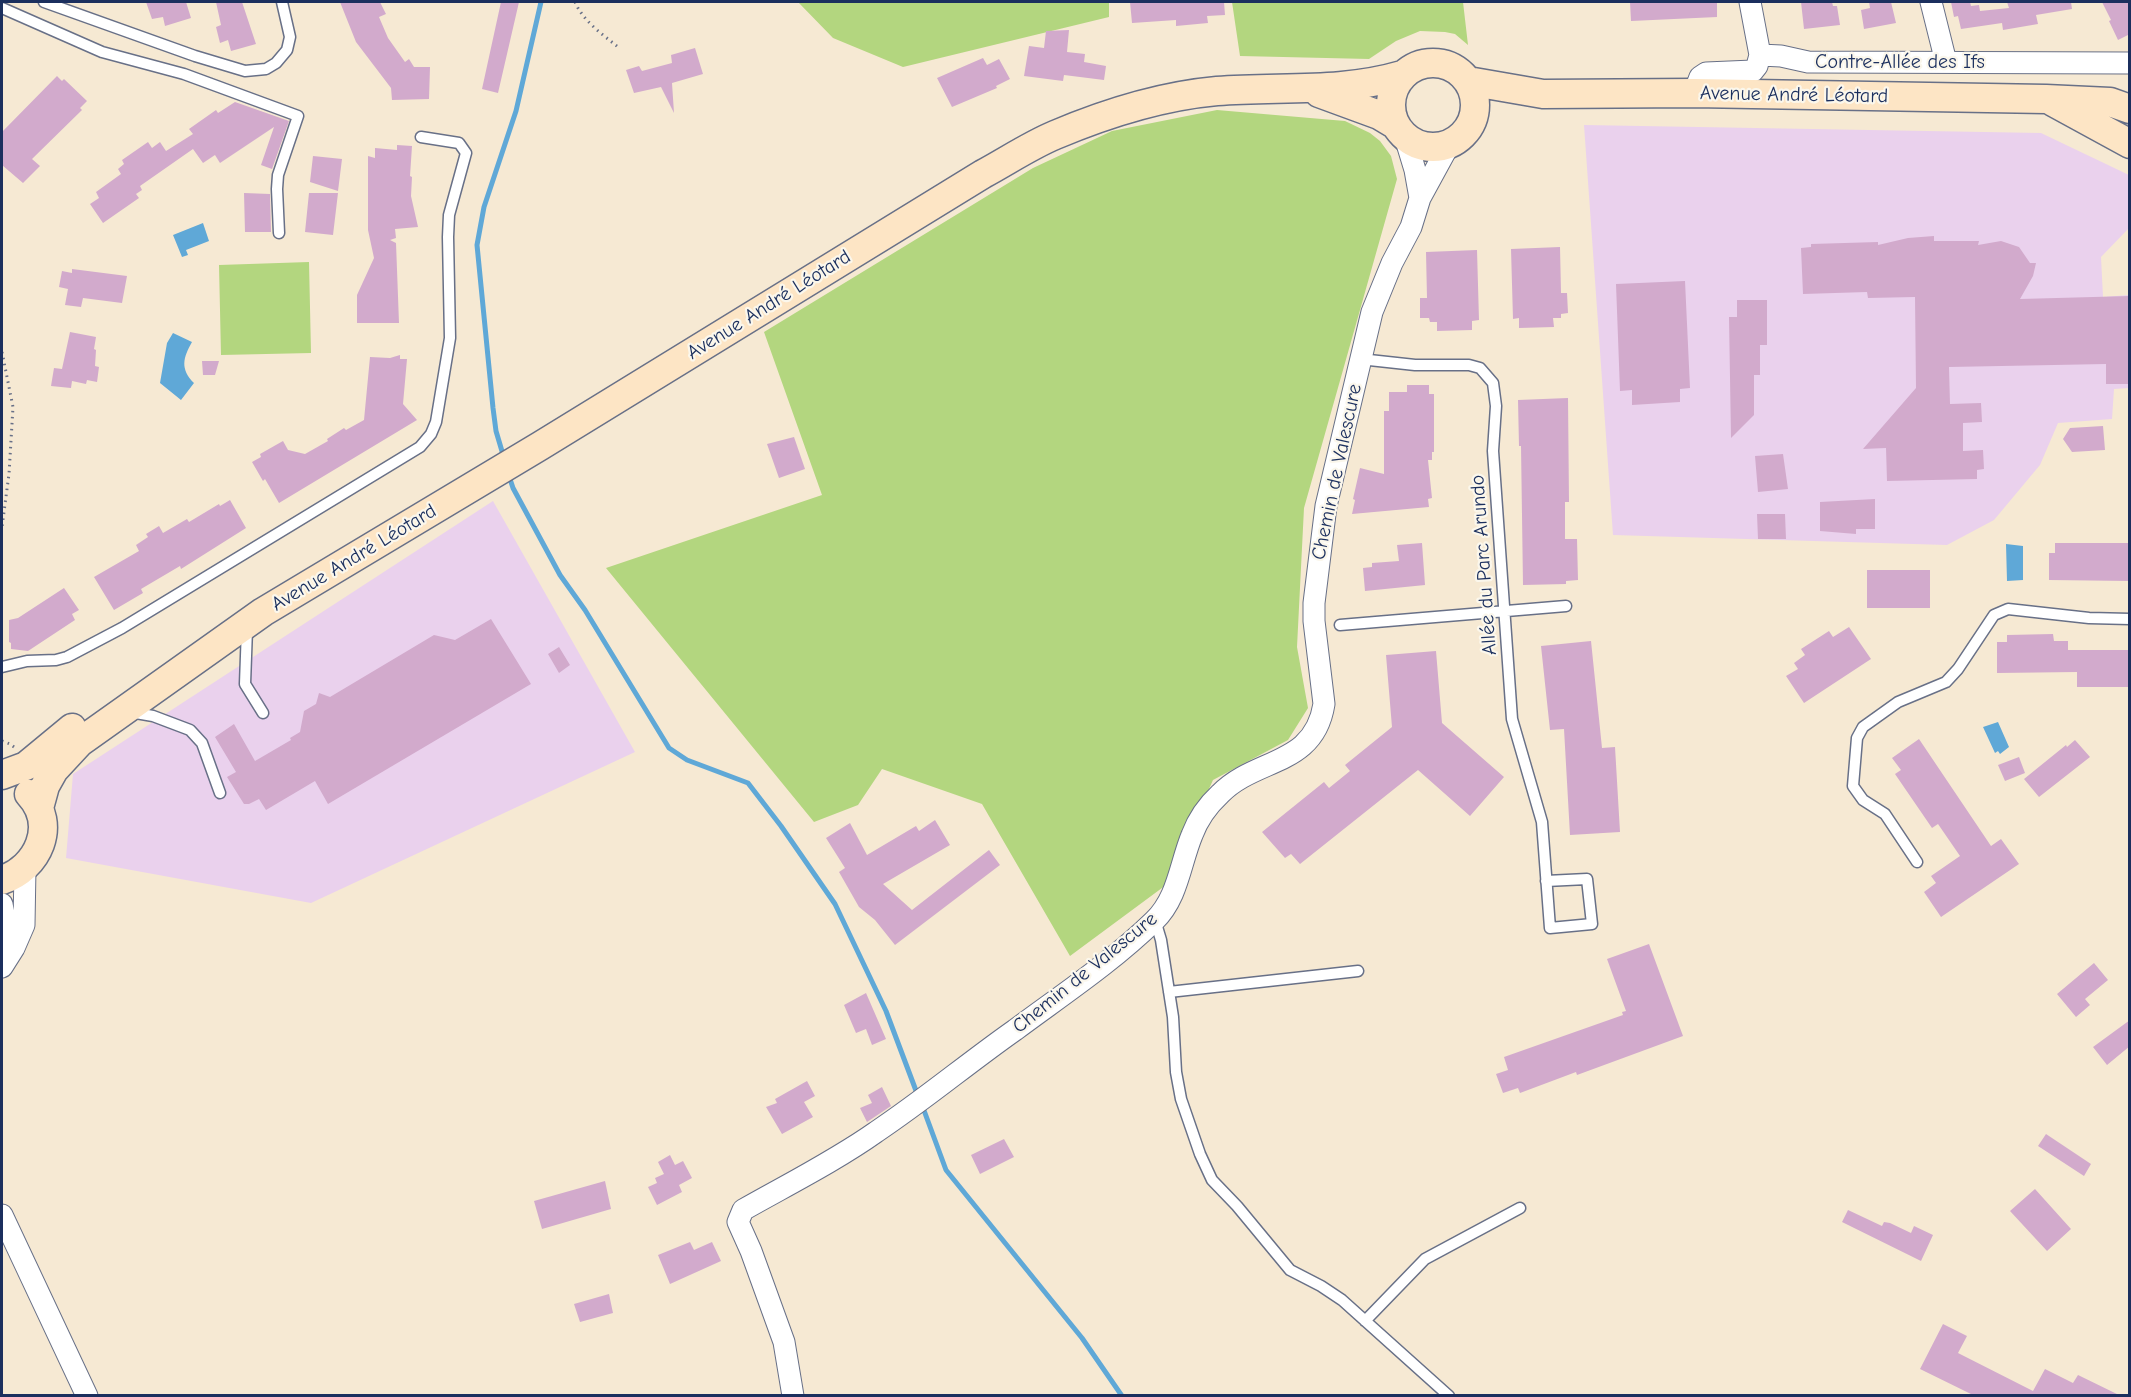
<!DOCTYPE html>
<html>
<head>
<meta charset="utf-8">
<style>
	body { margin:0 }
	#map { position:relative; width:2131px; height:1397px; overflow:hidden; background:#f6e9d3; font-family:"Comic Neue",sans-serif }
	canvas { display:block }
	.frame { position:absolute; inset:0; border:3px solid #1b2f5e; pointer-events:none }
</style>
</head>
<body>
<div id="map">
<canvas width="2131" height="1397"></canvas>
<div class="frame"></div>
</div>
<script>
const context = document.querySelector('canvas').getContext('2d');
context.lineJoin = 'round';
function fillPath(path, color) { context.fillStyle = color; context.fill(path, 'evenodd'); }
function trace(path, color, width, dash) { context.strokeStyle = color; context.lineWidth = width; context.lineCap = dash ? 'butt' : 'round'; context.setLineDash(dash || []); context.stroke(path); }
function label(font, color, halo, rows, align = 'center') {
  context.font = font + ' "Comic Neue",sans-serif'; context.lineWidth = 4.5; context.setLineDash([]); context.textBaseline = 'middle'; context.strokeStyle = halo; context.fillStyle = color; for (const [text, x, y, turn = 0] of rows) {
    context.save(); context.translate(x, y); context.rotate((+turn || 0) * Math.PI / 180); context.textAlign = isNaN(turn) ? turn : align; if (halo) context.strokeText(text, 0, 0); context.fillText(text, 0, 0); context.restore();
  }
}
const built = new Path2D(`
	M1584 125 2041 133 2129 175V228L2101 257 2103 297 2129 295V388L2114 389 2112 419 2058 423 2040 465 1994 520 1947 545 1613 535Z
	M493 501 635 752 311 903 66 858 73 774Z`);
const green = new Path2D(`
	M798 2H1109V17L903 67 833 38Z
	M1232 2H1463L1468 45 1455 34 1445 32 1420 31 1396 41 1369 59 1240 56Z
	M1217 110 1345 121 1370 133 1380 141 1391 156 1397 179 1304 508 1297 647 1308 708 1288 740 1213 780 1166 885 1070 956 982 804 882 769 858 805 814 822 606 568 822 495 764 332 1033 168 1112 131Z
	M309 262 311 353 221 355 219 265Z`);
const water = new Path2D(`
	M203 223 209 241 186 250 188 255 182 257 173 235Z
	M173 333 192 342C183 358 180 369 194 383L181 400 160 383 167 343Z
	M2006 544 2023 546V580L2007 581Z
	M1998 722 2009 747 2000 754 1998 751 1995 753 1983 727Z`);
const stream = new Path2D(`
	M504 458 496 431 493 408 477 245 484 207 516 111 541 2
	M509 476 513 488 560 575 585 610 669 748 687 760 748 783 781 826 835 904 886 1011 918 1096
	M922 1105 946 1170 1082 1338 1122 1396`);
const building = new Path2D(`
	M146 2H186L191 18 165 26 163 17 152 19Z
	M216 2H242L256 44 231 51 228 40 220 43 216 27 221 25Z
	M340 2H380L386 14 379 17 388 38 405 62 409 59 414 67H430L429 99 392 100 391 88 356 42Z
	M501 2H519L498 93 482 89Z
	M1130 2H1224L1225 15 1207 16 1208 23 1176 26V20L1132 23Z
	M1630 2H1717V17L1631 21Z
	M1801 2H1832L1833 6H1837L1840 25 1804 29Z
	M1869 2H1891L1896 23 1864 29 1861 10 1870 8Z
	M1951 2H1970L1971 6 1979 5 1980 11 2009 8 2007 2H2071L2072 9 2036 15 2038 24 2003 30 2002 23 1961 29 1958 16 1954 17Z
	M2102 2H2130V34L2118 40 2109 21 2111 20Z
	M1069 30 1067 52 1085 54 1084 62 1106 66 1104 80 1064 75 1063 81 1024 76 1029 46 1044 48 1046 31Z
	M695 48 703 74 672 83 674 113 661 87 634 93 626 70 639 66 642 71 672 63 671 55Z
	M983 58 987 65 999 59 1010 79 996 86 997 88 952 107 937 78Z
	M57 76 62 81 64 79 87 101 80 108 82 110 32 159 40 166 23 183 2 165V132Z
	M235 102 289 121 272 169 261 165 274 127 220 163 215 155 203 163 193 149 140 186 142 190 136 194 139 198 103 223 90 204 99 198 96 192 121 174 118 169 124 164 122 160 148 142 152 148 160 142 166 151 193 134 189 129 216 110 218 113Z
	M397 145 412 146 410 176 412 177 411 196 418 227 395 229 396 238 390 240 396 243 399 323H357V295L374 258 368 230V156L375 158V148L397 150Z
	M313 156 342 159 338 191 310 182Z
	M244 193 270 194 271 232H245Z
	M309 193H338L333 235 305 232Z
	M1934 236V241H1979L1978 245 2001 241 2019 247 2030 263H2036L2033 276 2020 299 2130 296V384H2106V364L1949 367 1950 404 1981 403 1982 422 1963 423V451L1983 450 1984 469 1977 470V479L1887 481 1886 448 1863 449 1916 388 1915 297 1868 298 1867 292 1803 294 1801 248 1811 247V244L1878 242V245L1908 238Z
	M1560 247 1561 293H1567L1568 313 1561 314V318H1553L1554 327 1519 328V318L1513 319 1511 249Z
	M1477 250 1479 320 1472 321V330L1437 331V322H1430L1429 318H1420V298H1427L1426 252Z
	M72 269 127 276 122 303 83 298 81 307 65 305 68 289 59 287 62 271 72 273Z
	M1685 281 1690 388 1680 389V402L1632 405V390L1620 391 1616 284Z
	M1737 300H1767V345H1760V375H1754V415L1731 438 1729 317H1737Z
	M70 332 96 337 94 349 96 350 95 366 99 367 97 382 87 380 86 384 72 381 71 388 51 386 54 368 62 369Z
	M400 355V359H407L403 404 417 420 279 503 265 479 263 481 252 462 261 457 260 454 283 441 288 450 305 454 328 441 327 439 344 428 346 430 364 420 370 357 390 358Z
	M202 361H219L215 375H203Z
	M1407 385H1429V394H1434V452H1432V460H1428L1432 498 1428 499 1429 507 1352 514 1355 500 1353 499 1360 468 1384 474V411H1389V392H1407Z
	M1568 398 1569 502H1565V539H1577L1578 580 1566 581V584L1523 585 1521 446H1519L1518 400Z
	M2103 426 2105 450 2072 452 2063 439 2070 428Z
	M794 437 805 469 779 478 767 444Z
	M1783 454 1788 489 1758 492 1755 456Z
	M1875 499V529H1856V534L1820 531V502Z
	M230 500 246 528 181 569 180 566 141 589 143 593 114 610 94 577 139 551 136 545 148 537 146 534 159 526 163 533 187 519 189 522 219 504 220 506Z
	M1757 514H1785L1786 539H1758Z
	M1422 543 1425 585 1365 591 1363 568 1372 567V563L1399 561 1397 545Z
	M2055 543H2130V581L2049 580V553H2055Z
	M1867 570H1930V608H1867Z
	M64 588 79 610 72 614 75 620 28 651 11 649V643L9 642V620L18 618Z
	M491 619 531 684 328 804 315 781 266 810 259 799 249 804H244L227 777 236 772 215 737 234 724 255 761 291 740 290 738 300 732 304 711 316 704 319 693 330 697 434 635 455 640Z
	M1849 627 1871 659 1804 703 1786 676 1798 669 1794 663 1805 655 1801 649 1829 631 1833 637Z
	M2053 634 2054 641H2068V650H2130V687H2077V672L1997 673V642H2007V635Z
	M1591 641 1602 748 1615 747 1620 832 1570 835 1564 729 1550 730 1541 646Z
	M559 647 570 665 559 673 548 654Z
	M1436 651 1442 723 1504 777 1470 816 1418 770 1300 864 1291 854 1285 858 1262 832 1324 782 1329 788 1350 771 1345 765 1392 727 1386 655Z
	M1919 739 1991 846 2001 839 2019 864 1941 917 1924 892 1936 883 1931 876 1960 856 1938 824 1932 828 1895 774 1901 770 1892 758Z
	M2075 740 2090 757 2039 797 2024 779 2066 745 2067 747Z
	M2019 757 2025 773 2005 781 1998 765Z
	M935 820 950 845 883 884 912 910 989 850 1000 865 895 945 875 920 859 907 839 872 845 868 826 838 850 823 867 855 916 826 919 831Z
	M1649 944 1683 1036 1577 1075 1576 1072 1520 1093 1518 1088 1503 1093 1496 1074 1508 1070 1504 1057 1623 1015 1622 1012 1626 1011 1607 959Z
	M2094 963 2108 980 2085 999 2090 1005 2076 1017 2057 994Z
	M866 993 886 1039 872 1045 866 1029 856 1033 844 1005Z
	M2130 1020V1046L2107 1065 2093 1047Z
	M807 1081 815 1096 804 1102 813 1117 782 1134 766 1107 777 1103 775 1099Z
	M882 1087 891 1106 867 1122 860 1108 872 1103 868 1095Z
	M2046 1134 2091 1164 2084 1176 2038 1146Z
	M1004 1139 1014 1157 980 1174 971 1155Z
	M670 1155 675 1165 683 1161 692 1178 679 1185 682 1192 657 1205 648 1187 657 1183 655 1178 664 1174 658 1162Z
	M605 1181 611 1209 542 1229 534 1201Z
	M2035 1189 2071 1229 2047 1251 2010 1211Z
	M1848 1210 1882 1226 1884 1222 1890 1223 1911 1233 1914 1226 1933 1235 1921 1261 1842 1222Z
	M690 1242 694 1250 712 1242 721 1261 670 1284 658 1255Z
	M609 1294 613 1313 580 1322 574 1304Z
	M1943 1324 1967 1336 1958 1353 2033 1391 2045 1369 2073 1383 2078 1375 2119 1395H1973L1920 1369Z`);
const path = new Path2D(`
	M575 2C583 21 602 34 618 47
	M2 352 13 407 9 474 2 527
	M2 741 10 744 14 747`);
const service = new Path2D(`
	M44 2 195 56 245 71 266 69 276 63 287 50 290 37 282 2
	M2 8 102 52 184 74 298 116 278 175 277 189 279 233
	M1360 359 1415 365H1469L1480 368 1493 383 1496 406 1493 451 1512 719 1542 822 1550 928 1592 924 1587 879 1546 881
	M1340 625 1566 606
	M247 628 245 684 263 713
	M2 667 27 661 56 660 67 657 122 628 420 447 431 434 436 422 450 338 448 237 449 215 466 153 459 143 421 137
	M130 712 153 716 190 730 202 743 220 793
	M1917 862 1885 814 1863 800 1853 786 1857 738 1863 727 1898 702 1946 682 1958 669 1994 615 2008 609 2089 618 2130 619
	M1155 920 1161 940 1173 1017 1176 1072 1181 1099 1200 1154 1212 1180 1237 1206 1290 1270 1321 1286 1342 1300 1449 1396
	M1169 992 1358 971
	M1365 1321 1425 1259 1520 1208`);
const minor = new Path2D(`
	M1750 2 1760 55
	M1931 2 1946 62
	M1694 93 1700 77 1706 73 1753 71 1757 66 1760 55 1781 56 1808 62 2130 63
	M1405 137 1415 170 1420 198
	M2 904 5 921 2 938
	M2 967 14 948 24 925 25 868
	M2 1215 87 1396
	M793 1396 784 1342 751 1251 738 1222 743 1210C787 1185 835 1161 876 1132 924 1100 968 1063 1015 1030 1062 995 1112 962 1154 921 1178 898 1180 864 1192 835 1198 819 1207 806 1220 794 1256 757 1314 767 1324 704L1314 621V603L1326 506 1372 312 1392 263 1411 227 1420 198 1450 143`);
const secondary = new Path2D(`
	M1391 105a42 42 0 1 1 84 0a42 42 0 1 1-84 0Z
	M1468 81 1543 94 1694 93 2046 99 2110 102 2130 109
	M1319 93 1379 115 1394 124
	M2053 102 2130 144
	M2 775 26 766 72 728
	M39 808 45 786 54 770 80 742 263 612 540 446 983 174C1007 161 1031 145 1055 135 1107 113 1161 96 1217 91 1279 86 1341 93 1402 75
	M2 880C38 868 58 825 29 794`);
const streetNames = [
	["Contre-Allée des Ifs",1900,62],
	["Avenue André Léotard",1794,95,1],
	["Avenue André Léotard",769,305,-32],
	["Chemin de Valescure",1337,472,-78],
	["Avenue André Léotard",354,558,-31],
	["Allée du Parc Arundo",1484,565,-94],
	["Chemin de Valescure",1085,973,-39]
];
fillPath(built, '#ead1ed');
fillPath(green, '#b3d67f');
fillPath(water, '#5fa8d7');
trace(stream, '#5fa8d7', 5);
fillPath(building, '#d2aacc');
trace(service, '#687087', 13);
trace(minor, '#687087', 23);
trace(secondary, '#687087', 31);
trace(path, '#687087', 3, [1.5, 4.5]);
trace(service, '#fff', 10);
trace(minor, '#fff', 21);
trace(secondary, '#fde5c5', 28);
label('20px', '#1b2f5e', '#fbf7ec', streetNames);
</script>
</body>
</html>
